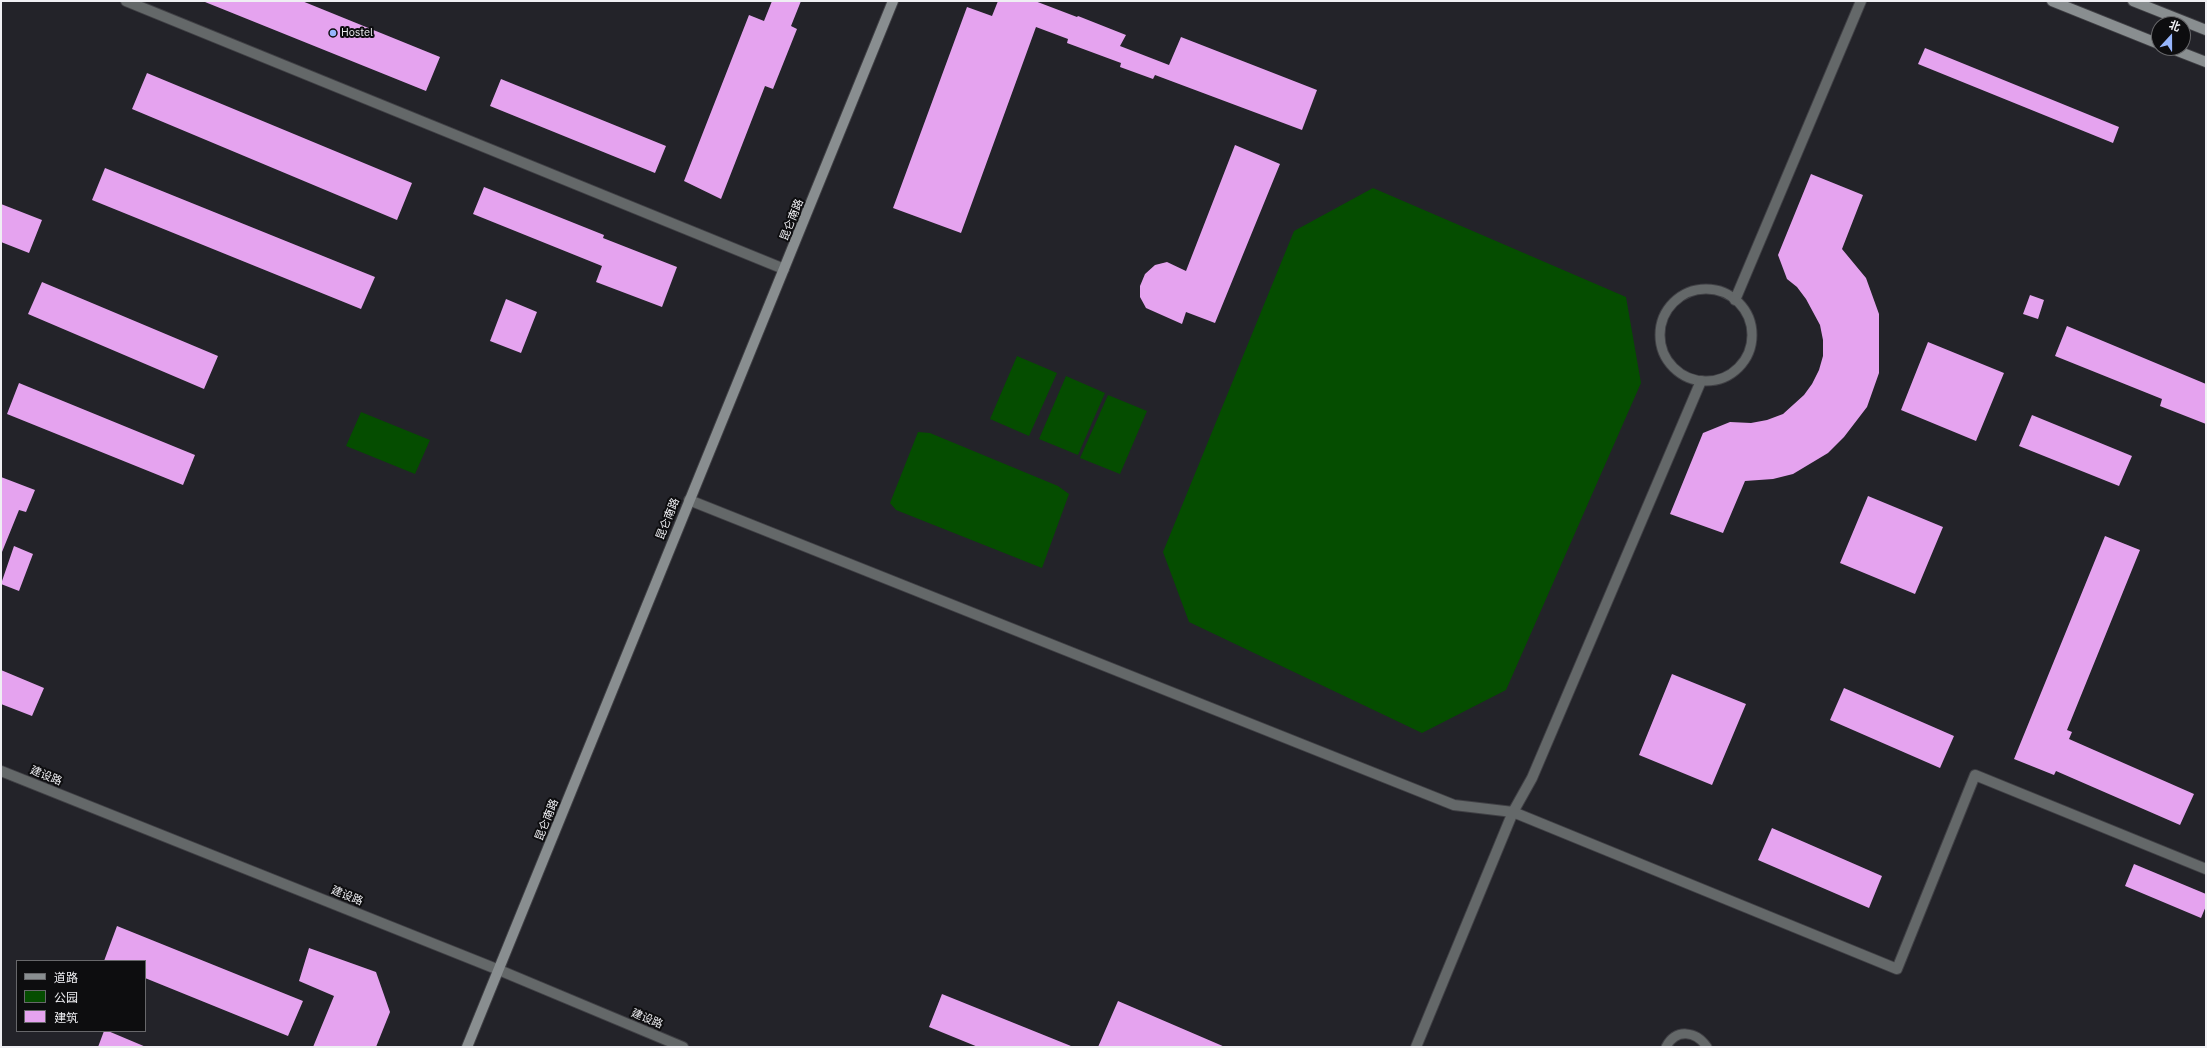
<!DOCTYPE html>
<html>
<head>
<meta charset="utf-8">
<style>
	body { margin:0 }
	#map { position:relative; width:2207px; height:1048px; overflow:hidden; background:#232329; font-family:"IBM Plex Sans","Noto Sans SC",sans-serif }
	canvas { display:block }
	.frame { position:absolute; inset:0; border:2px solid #efeff3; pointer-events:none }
	.legend { position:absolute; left:16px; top:960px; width:130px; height:72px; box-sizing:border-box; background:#0d0d0f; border:1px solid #67676a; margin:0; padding:5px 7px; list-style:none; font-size:12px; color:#efeff3 }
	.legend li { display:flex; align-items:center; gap:8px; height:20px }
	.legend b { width:20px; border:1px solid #67676a }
	.north { position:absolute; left:2151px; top:16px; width:40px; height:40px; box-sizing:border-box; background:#0d0d0f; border:1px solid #67676a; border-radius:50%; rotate:21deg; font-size:11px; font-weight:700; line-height:16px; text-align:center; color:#efeff3 }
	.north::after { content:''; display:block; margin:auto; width:14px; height:18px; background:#97b6fd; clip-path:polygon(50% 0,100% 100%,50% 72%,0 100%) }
</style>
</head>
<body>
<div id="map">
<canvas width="2207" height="1048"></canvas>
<div class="frame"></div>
<ul class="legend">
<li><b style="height:5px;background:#898e90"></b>道路</li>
<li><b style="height:11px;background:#054d00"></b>公园</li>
<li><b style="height:11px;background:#e5a3ef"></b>建筑</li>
</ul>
<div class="north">北</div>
</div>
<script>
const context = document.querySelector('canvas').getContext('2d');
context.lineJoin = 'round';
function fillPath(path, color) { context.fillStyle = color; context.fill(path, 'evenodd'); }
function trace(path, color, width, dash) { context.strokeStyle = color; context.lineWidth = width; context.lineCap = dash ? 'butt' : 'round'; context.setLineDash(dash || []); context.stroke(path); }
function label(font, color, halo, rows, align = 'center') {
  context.font = font + ' "IBM Plex Sans","Noto Sans SC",sans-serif'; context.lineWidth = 4; context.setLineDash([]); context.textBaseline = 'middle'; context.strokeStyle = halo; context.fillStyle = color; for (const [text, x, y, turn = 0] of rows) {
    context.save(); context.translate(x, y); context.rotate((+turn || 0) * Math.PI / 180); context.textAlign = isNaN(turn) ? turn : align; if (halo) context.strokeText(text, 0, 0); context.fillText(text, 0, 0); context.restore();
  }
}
const green = new Path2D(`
	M1373 188 1626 297 1641 383 1506 690 1422 733 1189 622 1163 552 1294 231Z
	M1017 356 1057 373 1029 436 990 419Z
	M1066 376 1105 393 1078 455 1039 439Z
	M1108 395 1147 411 1120 474 1080 458Z
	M361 412 430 440 415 474 346 446Z
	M918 432 930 433 1058 486 1069 494 1042 568 896 510 890 503Z`);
const building = new Path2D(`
	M302 1 440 57 426 91 205 2Z
	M772 1H801L791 26 797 29 773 89 765 86 721 199 684 181 749 15 764 21Z
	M998 1H1035L1077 17 1078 16 1126 35 1120 46 1169 65 1181 37 1317 90 1302 130 1155 75 1153 79 1120 67 1121 63 1067 43 1068 39 1036 27 961 233 893 208 967 7 992 16Z
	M1925 48 2119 127 2113 143 1918 64Z
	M147 73 412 183 397 220 132 109Z
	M501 79 666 146 655 173 490 106Z
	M1235 145 1280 164 1215 323 1186 312 1182 324 1146 308 1140 297V286L1145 274 1155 265 1167 262 1186 271Z
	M105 168 375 277 361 309 92 200Z
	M1811 174 1863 195 1842 249 1866 278 1879 314V373L1867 407 1844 437 1828 453 1793 474 1773 479 1745 481 1723 533 1670 514 1703 433 1730 422 1751 423 1767 420 1783 414 1804 395 1812 384 1819 370 1823 356V340L1820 325 1806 299 1797 287 1787 279 1778 255Z
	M484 187 604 235 603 238 677 267 662 307 596 282 602 266 473 214Z
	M1 204 42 220 29 253 1 242Z
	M42 282 218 356 204 389 28 314Z
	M2030 295 2044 300 2038 319 2023 314Z
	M506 299 537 312 521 353 490 341Z
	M2067 326 2206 384V424L2160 406 2162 399 2055 356Z
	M1928 342 2004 373 1976 441 1901 410Z
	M19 383 195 455 183 485 7 414Z
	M2032 415 2132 456 2119 486 2019 446Z
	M1 477 35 490 26 512 19 510 2 552Z
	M1868 496 1943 527 1915 594 1840 563Z
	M2105 536 2140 550 2067 730 2072 732 2069 739 2194 794 2180 825 2056 771 2054 775 2014 759Z
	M14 546 33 554 19 591 1 584Z
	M1 670 44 688 32 716 1 704Z
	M1672 674 1746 704 1712 785 1639 755Z
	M1844 688 1954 736 1940 768 1830 720Z
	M1772 828 1882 876 1869 908 1758 860Z
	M2134 864 2206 894V906L2201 918 2125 886Z
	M117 926 303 1001 288 1036 145 978V961H104Z
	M309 948 376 972 390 1012 376 1047H313L334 996 299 981Z
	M942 994 1071 1046V1047H978L929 1027Z
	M1118 1001 1225 1047H1098Z
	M104 1031H108L146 1047H98Z`);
const service = new Path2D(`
	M1660 335a46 46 0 1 1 92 0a46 46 0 1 1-92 0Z
	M1666 1047C1676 1028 1696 1031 1707 1047`);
const minor = new Path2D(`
	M126 1 784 269
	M1735 300 1861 1
	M689 500 1454 805 1513 812 1897 969 1975 775 2206 869
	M1416 1047 1513 812 1532 778 1701 381`);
const tertiary = new Path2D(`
	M1 771 499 970 683 1047`);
const secondary = new Path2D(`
	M2052 1 2159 44
	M2133 1 2206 30
	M2170 48 2206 62
	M467 1047 893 1`);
const markers = [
	[333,33,4,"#97b6fd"]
];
const poiNames = [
	["Hostel",341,33]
];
const streetNames = [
	["昆仑南路",792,220,-68],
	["昆仑南路",668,519,-68],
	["建设路",46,776,22],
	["昆仑南路",547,820,-68],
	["建设路",347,896,22],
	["建设路",647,1019,23]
];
fillPath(green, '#054d00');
fillPath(building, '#e5a3ef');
trace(service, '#404045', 11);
trace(minor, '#404045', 12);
trace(tertiary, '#404045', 12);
trace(secondary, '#404045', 12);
trace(service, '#646869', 9);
trace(minor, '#646869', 10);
trace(tertiary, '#646869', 10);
trace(secondary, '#898e90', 10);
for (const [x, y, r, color] of markers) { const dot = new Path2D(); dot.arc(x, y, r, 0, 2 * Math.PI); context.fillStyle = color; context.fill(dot); trace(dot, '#0d0d0f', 1.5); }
label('11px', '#efeff3', '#0d0d0f', poiNames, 'left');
label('11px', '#efeff3', '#0d0d0f', streetNames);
</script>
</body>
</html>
